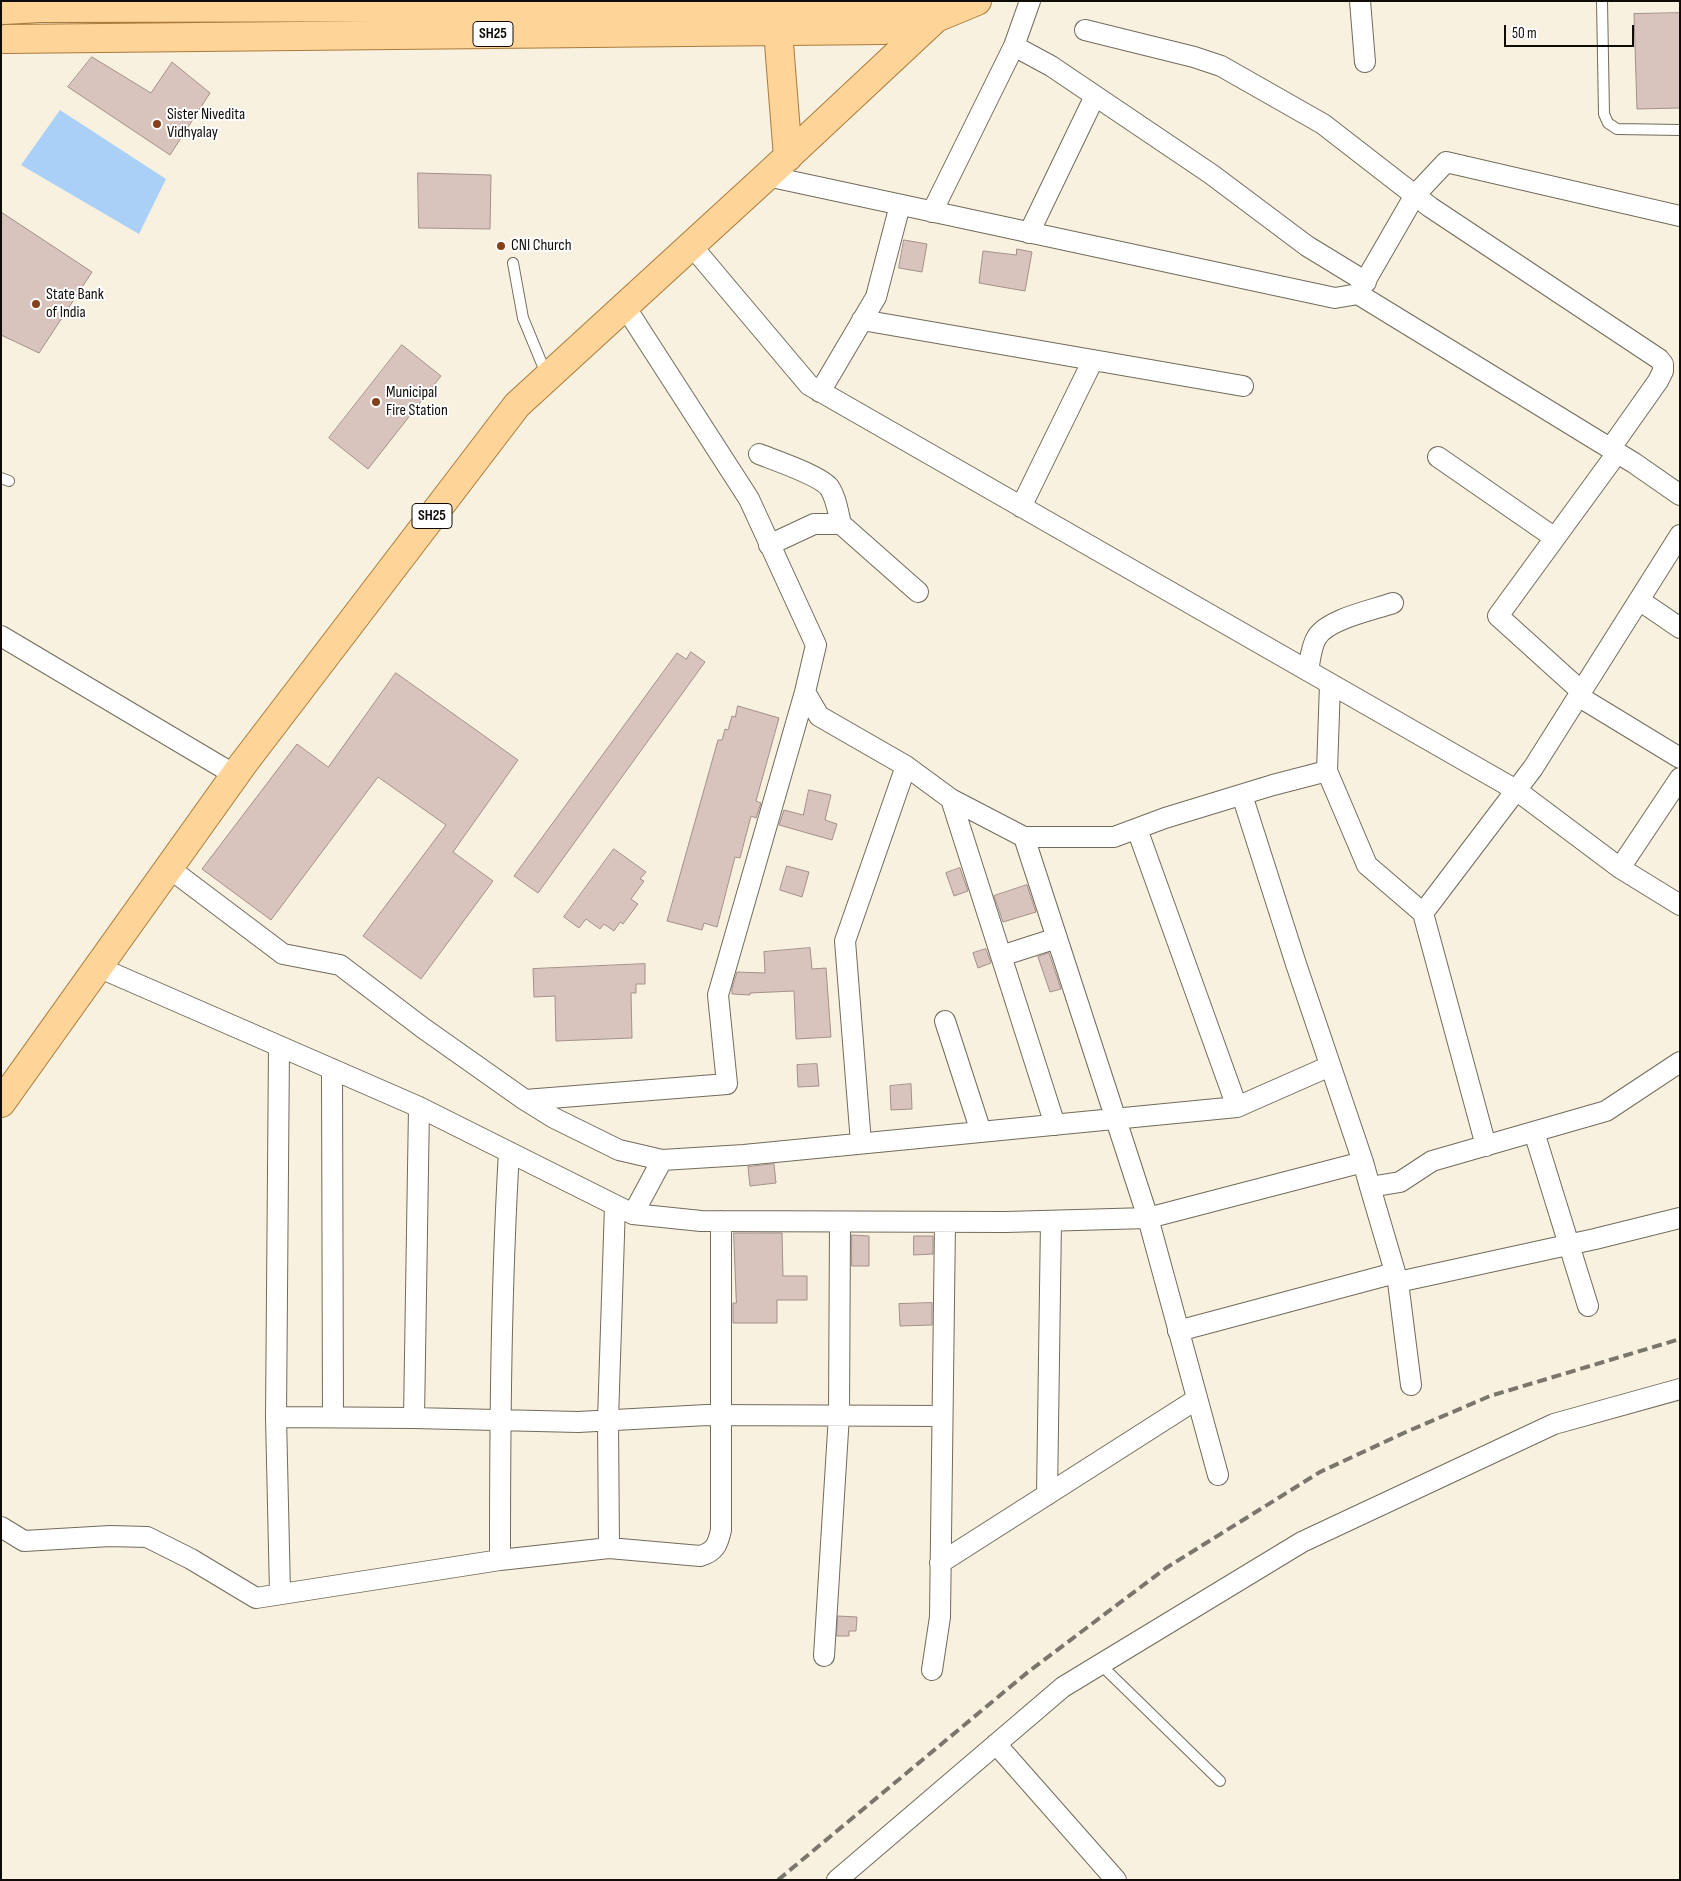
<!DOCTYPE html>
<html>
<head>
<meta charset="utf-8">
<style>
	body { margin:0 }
	#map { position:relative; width:1681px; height:1881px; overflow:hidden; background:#f8f1df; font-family:"Sofia Sans Condensed",sans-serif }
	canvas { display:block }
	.frame { position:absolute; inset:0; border:2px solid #0f0c07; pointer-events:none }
	.scale { position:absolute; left:1504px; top:25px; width:130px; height:22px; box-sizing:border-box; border:2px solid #0f0c07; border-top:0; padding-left:6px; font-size:15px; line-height:18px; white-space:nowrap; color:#0f0c07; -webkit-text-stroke:4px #fff; paint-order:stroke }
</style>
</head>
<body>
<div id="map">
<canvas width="1681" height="1881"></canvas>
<div class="frame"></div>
<div class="scale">50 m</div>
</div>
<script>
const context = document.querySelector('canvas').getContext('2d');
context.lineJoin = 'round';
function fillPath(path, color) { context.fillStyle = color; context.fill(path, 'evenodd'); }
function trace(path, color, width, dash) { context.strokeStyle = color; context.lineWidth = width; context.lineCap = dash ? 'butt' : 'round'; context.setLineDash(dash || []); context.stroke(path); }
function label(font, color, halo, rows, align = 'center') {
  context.font = font + ' "Sofia Sans Condensed",sans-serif'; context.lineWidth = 4; context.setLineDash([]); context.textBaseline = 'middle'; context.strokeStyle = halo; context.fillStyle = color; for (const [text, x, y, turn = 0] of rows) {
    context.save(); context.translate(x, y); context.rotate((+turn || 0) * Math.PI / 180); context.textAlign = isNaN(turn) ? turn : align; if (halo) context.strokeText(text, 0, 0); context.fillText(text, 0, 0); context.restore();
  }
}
const water = new Path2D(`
	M60 110 166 179 139 234 21 165Z`);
const building = new Path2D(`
	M1680 13V108L1637 109 1634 14Z
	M92 57 151 93 172 62 210 93 170 155 68 87Z
	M418 173 491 175 490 229 419 228Z
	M1 212 92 272 39 353 1 335Z
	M904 240 927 244 922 272 899 268Z
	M1017 249 1032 252 1025 291 979 283 983 251 1016 255Z
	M402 345 441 376 368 469 329 438Z
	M691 652 705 662 538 893 514 876 677 653 686 659Z
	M396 673 518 760 453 852 493 881 421 979 363 936 446 825 378 777 271 920 202 869 297 744 328 767Z
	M738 706 779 718 756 801 761 803 756 818 751 816 740 858 735 857 717 927 704 923 702 930 667 921 718 740H722L725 729 728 730 732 716 735 717Z
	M809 790 831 795 825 820 837 824 832 840 779 825 784 810 803 815Z
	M614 849 646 872 640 879 644 881 631 899 638 904 623 924 620 922 614 931 604 924 600 929 586 919 579 928 564 917Z
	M787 866 809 872 802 897 780 890Z
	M960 868 968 891 954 896 946 873Z
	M1027 885 1036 912 1003 922 994 896Z
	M810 948 812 969 826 968 831 1037 796 1039 794 991 750 993V995L732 994V988L737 972 765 973 764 952Z
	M986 949 991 963 978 968 973 953Z
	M1049 953 1061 989 1050 992 1038 957Z
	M645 964V984H636V993H631L632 1038 556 1041 555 996 534 997 533 969Z
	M817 1064 819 1086 798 1087 797 1065Z
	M911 1084 912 1109 891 1110 890 1086Z
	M774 1164 776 1183 750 1186 748 1167Z
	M734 1233H782L783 1276H807V1300H777V1323H733V1303H736Z
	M852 1235 869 1236V1266H852Z
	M914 1236H933V1254L914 1255Z
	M932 1303V1325L900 1326 899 1304Z
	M838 1616 857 1617 856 1631H849V1636H837Z`);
const lane = new Path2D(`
	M1602 1 1604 114 1608 123 1617 129 1680 130
	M513 263 523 318 547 376
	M1 478 9 481
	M1100 1664 1220 1781`);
const street = new Path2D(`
	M1360 1 1365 62
	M1085 30 1194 57 1221 66 1323 124 1430 207 1659 359 1663 364V371L1658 381 1610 449
	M1014 46 1030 1
	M767 176 1335 298 1358 294 1634 463 1680 495
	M932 212 1014 46 1051 66 1211 174 1307 246 1366 282
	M1029 233 1095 96
	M691 245 809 385 1516 790 1620 868 1680 905
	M1359 292 1415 195 1446 162 1680 216
	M624 305 749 499 816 645 805 692
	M862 320 1243 386
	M820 392 876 297 900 205
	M759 454C774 460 819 475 829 487 836 497 838 512 841 524
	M1438 457 1555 538
	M1021 507 1093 360
	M769 545 814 524H841L918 592
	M1639 600 1680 628
	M1 636 235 775
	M1308 671C1310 661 1311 646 1317 637 1328 619 1373 610 1393 603
	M1581 691 1498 616 1617 453
	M1578 696 1680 758
	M1327 771 1330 684
	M1242 795 1296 964 1363 1162
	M951 799 1055 1125
	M1137 829 1237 1107
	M169 868 283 954 340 965 423 1028 525 1100 554 1118 619 1150 662 1160
	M1620 868 1680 778
	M1001 956 1057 938
	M98 967 419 1107 633 1214 701 1221 1006 1222 1148 1218 1218 1475
	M945 1021 981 1132
	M332 1069 333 1417
	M525 1100 727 1084 718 995 805 692 819 716 906 766
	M1534 1132 1588 1306
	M861 1143 845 941 906 766 951 799 1024 837
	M1486 1146 1423 913 1533 768 1680 535
	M1370 1187 1363 1162 1148 1218 1024 837H1114L1165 818 1273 785 1327 771 1367 865 1423 913
	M633 1214 662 1160 744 1155 1237 1107 1330 1066
	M1398 1282 1595 1239 1680 1218
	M1178 1331 1395 1273
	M1411 1385 1398 1282 1370 1187 1400 1182 1432 1161 1606 1111 1680 1062
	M276 1417 279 1046
	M414 1418 419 1107
	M1047 1495 1051 1221
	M1 1527 24 1541 110 1536 147 1537 191 1559 256 1598 500 1560 609 1548 700 1556C715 1552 718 1544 721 1530V1221
	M609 1548 608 1420 615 1205
	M500 1560C500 1424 501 1288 509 1152
	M940 1563 1197 1399
	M280 1593 276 1417 414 1418 578 1422 707 1415 942 1416
	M824 1656 839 1415 840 1222
	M932 1670 940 1617 945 1222
	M996 1744 1116 1880
	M837 1880 1063 1687 1302 1542 1554 1424 1680 1389`);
const primary = new Path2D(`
	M4 10 39 8 886 6 915 1
	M778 31 788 157
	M5 39 883 30 936 18 977 1
	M1 1103 243 764 517 405 767 176 936 18 944 1`);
const rail = new Path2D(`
	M778 1880 1028 1672 1166 1568 1320 1472 1406 1432 1490 1396 1680 1339`);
const markers = [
	[157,124,5,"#853f19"],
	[501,246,5,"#853f19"],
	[36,304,5,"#853f19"],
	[376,402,5,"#853f19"]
];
const shields = [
	[493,34,40],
	[432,516,40]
];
const shieldNames = [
	["SH25",493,34],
	["SH25",432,516]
];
const poiNames = [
	["Sister Nivedita",167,115],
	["Vidhyalay",167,133],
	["CNI Church",511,246],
	["State Bank",46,295],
	["of India",46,313],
	["Municipal",386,393],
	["Fire Station",386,411]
];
fillPath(water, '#aad0f8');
fillPath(building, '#d8c3bd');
trace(building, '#a3908a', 1);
trace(lane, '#716b5b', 12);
trace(street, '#716b5b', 22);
trace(primary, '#aa7b3a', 30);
trace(lane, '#fff', 10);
trace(street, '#fff', 20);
trace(primary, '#fed499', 28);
trace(rail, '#7b766b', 4, [10, 5]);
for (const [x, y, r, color] of markers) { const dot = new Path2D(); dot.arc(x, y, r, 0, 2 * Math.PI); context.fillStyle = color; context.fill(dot); trace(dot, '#fff', 2); }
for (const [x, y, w] of shields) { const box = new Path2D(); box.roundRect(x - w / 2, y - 12.5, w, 25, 4); context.fillStyle = '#fff'; context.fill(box); trace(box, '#0f0c07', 1); }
label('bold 15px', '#0f0c07', null, shieldNames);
label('16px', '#0f0c07', '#fff', poiNames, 'left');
</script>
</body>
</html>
